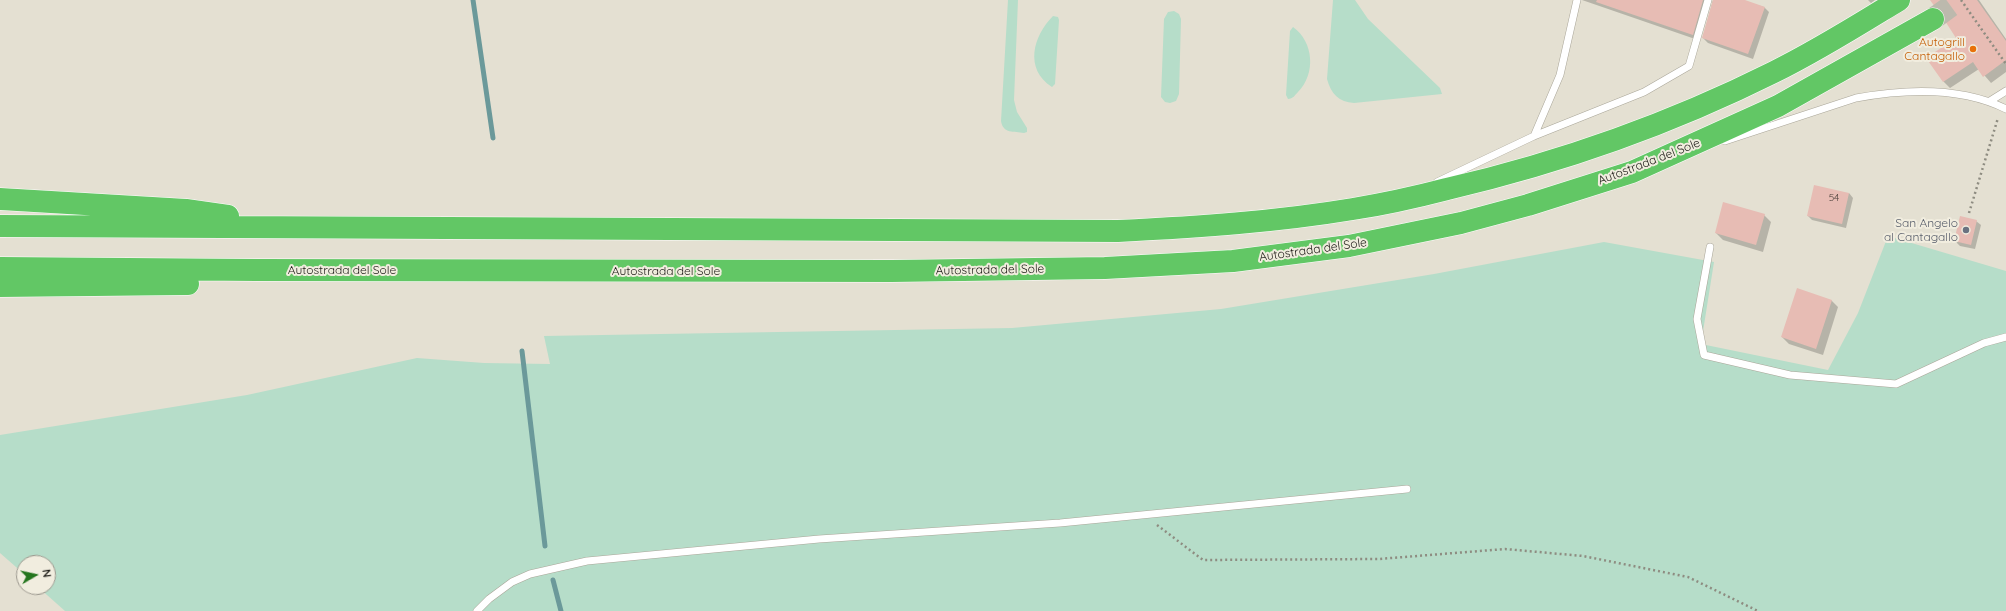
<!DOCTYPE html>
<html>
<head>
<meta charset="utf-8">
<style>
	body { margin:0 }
	#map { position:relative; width:2006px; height:611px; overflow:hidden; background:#e4e0d2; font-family:Quicksand,sans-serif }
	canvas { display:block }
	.north { position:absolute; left:16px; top:555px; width:40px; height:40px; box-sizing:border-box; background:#f1eddf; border:1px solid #9c998f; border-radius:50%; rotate:81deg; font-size:11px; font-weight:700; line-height:16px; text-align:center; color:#1d1c17 }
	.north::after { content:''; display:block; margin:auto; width:14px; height:18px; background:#24751e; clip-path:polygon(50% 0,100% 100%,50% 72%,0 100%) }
</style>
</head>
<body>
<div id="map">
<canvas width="2006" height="611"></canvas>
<div class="north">N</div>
</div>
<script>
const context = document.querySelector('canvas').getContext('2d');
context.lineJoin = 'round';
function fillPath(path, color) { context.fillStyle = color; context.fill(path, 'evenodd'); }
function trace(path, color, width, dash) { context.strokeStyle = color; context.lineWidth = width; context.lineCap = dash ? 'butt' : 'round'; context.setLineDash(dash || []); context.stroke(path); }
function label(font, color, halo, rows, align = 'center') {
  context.font = font + ' Quicksand,sans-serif'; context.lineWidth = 4; context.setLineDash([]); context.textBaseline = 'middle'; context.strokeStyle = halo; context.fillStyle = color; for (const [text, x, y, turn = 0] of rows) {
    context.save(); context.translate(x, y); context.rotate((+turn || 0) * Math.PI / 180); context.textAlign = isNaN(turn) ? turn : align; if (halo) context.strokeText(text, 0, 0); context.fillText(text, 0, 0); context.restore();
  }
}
const green = new Path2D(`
	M1008 0H1018L1014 100 1017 112 1027 128V132L1024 133C1014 131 1003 134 1001 121Z
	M1333 0H1355L1368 19 1440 88 1442 94 1354 103C1339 102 1331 94 1327 79Z
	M1174 11 1179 14 1181 19 1179 94 1176 101 1170 103 1165 102 1161 97 1164 19 1168 12Z
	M1053 16 1058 17 1059 20 1055 84 1052 87C1024 69 1033 36 1053 16Z
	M1293 27C1314 42 1316 74 1298 92 1295 95 1293 99 1288 99L1286 95 1290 31Z
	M1888 236 2006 271V611H65L38 587H48V563H24V574L0 553V435L247 395 417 358 484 363 550 364 544 336 1012 328 1221 309 1434 274 1604 242 1714 262 1701 344 1828 370 1858 313Z`);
const shadow = new Path2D(`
	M1582 0H1712L1708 3 1698 40Z
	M1713 0H1742L1764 7 1769 12 1753 59 1708 43 1703 38Z
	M1868 0H1875L1871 3Z
	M1931 0H1979L2006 39V72L1991 83 1979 69 1950 88 1943 81 1958 39 1945 15Z
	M1849 193 1853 198 1846 228 1812 220 1808 216Z
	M1764 215 1771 222 1763 252 1723 240 1716 233Z
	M1976 221 1981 225 1975 249 1960 246 1955 241Z
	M1831 300 1838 307 1823 355 1789 344 1782 337Z`);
const stream = new Path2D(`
	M473 0 493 138
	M522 351 545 546
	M553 580 561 611`);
const building = new Path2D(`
	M1597 0H1703L1693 35 1596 2Z
	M1713 0H1745L1765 7 1748 54 1702 38Z
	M1930 0H1977L2006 41V60L1983 77 1973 62 1943 82 1926 58 1956 38 1945 21 1944 13 1935 7Z
	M1814 185 1849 193 1842 224 1807 216Z
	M1723 202 1765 214 1756 245 1715 233Z
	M1960 216 1977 220 1971 245 1954 241Z
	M1797 288 1832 300 1816 349 1781 337Z`);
const motorwayTunnel = new Path2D(`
	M1933 19 1959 0`);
const path = new Path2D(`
	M1961 0 2006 64
	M1969 213 1998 118
	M1157 525 1203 560 1379 559 1505 549 1583 556 1688 577 1758 611`);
const service = new Path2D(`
	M1990 101 2006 91
	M1534 136 1560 75 1577 0
	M1725 141 1856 98C1905 89 1960 86 2006 109
	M1437 182 1534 136 1644 92 1689 66 1708 0
	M1710 247 1697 319 1704 355 1790 375 1896 384 1984 343 2006 337
	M477 611 489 599 512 582 530 574 587 561 819 539 1060 523 1407 489`);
const motorway = new Path2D(`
	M0 199 186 210 228 216
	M0 226 1118 231C1197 227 1275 222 1353 209 1385 204 1416 197 1447 189 1559 163 1670 124 1774 72 1817 51 1858 25 1899 0
	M0 268 257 270 892 271 1105 268 1233 261 1349 246 1461 223 1528 205 1632 172 1778 106 1933 19
	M0 286 188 284`);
const markers = [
	[1973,49,4,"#e8710a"],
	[1966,230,4,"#6b7280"]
];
const numberNames = [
	["54",1834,198]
];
const foodNames = [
	["Autogrill",1965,42],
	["Cantagallo",1965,56]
];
const streetNames = [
	["Autostrada del Sole",1649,162,-21],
	["Autostrada del Sole",1313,250,-8],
	["Autostrada del Sole",342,270],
	["Autostrada del Sole",990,270,-1],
	["Autostrada del Sole",666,271]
];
const worshipNames = [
	["San Angelo",1958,223],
	["al Cantagallo",1958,237]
];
fillPath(green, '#b6ddc9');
fillPath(shadow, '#0003');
trace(stream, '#6b999a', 5);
fillPath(building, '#e7bcb4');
trace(motorwayTunnel, '#bcb9ad', 22, [22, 11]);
trace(service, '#aaa699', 8);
trace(motorway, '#fff', 23);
trace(path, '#8e8c81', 2.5, [2, 3]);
trace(service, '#fff', 7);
trace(motorway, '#62c765', 22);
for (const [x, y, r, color] of markers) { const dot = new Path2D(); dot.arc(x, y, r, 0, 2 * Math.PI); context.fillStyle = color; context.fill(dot); trace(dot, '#f1eddf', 1.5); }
label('10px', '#50443e', null, numberNames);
label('12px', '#c56008', '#f1eddf', foodNames, 'right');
label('12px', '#1d1c17', '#f1eddf', streetNames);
label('12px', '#5b616d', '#f1eddf', worshipNames, 'right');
</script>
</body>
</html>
